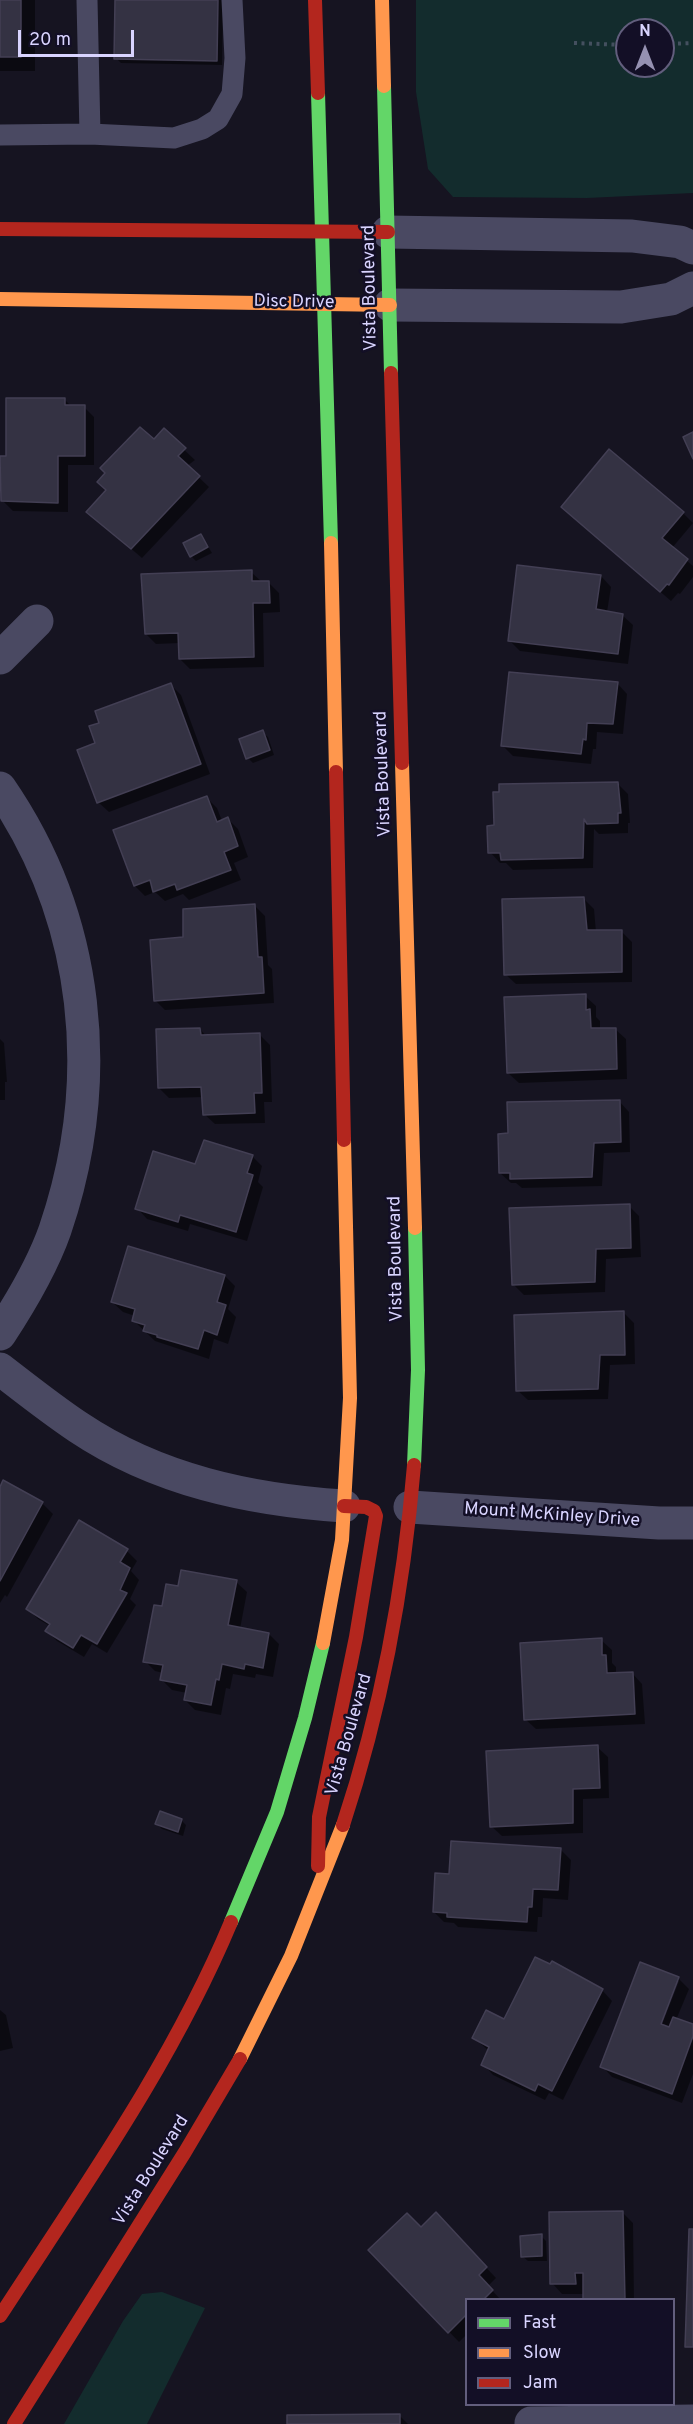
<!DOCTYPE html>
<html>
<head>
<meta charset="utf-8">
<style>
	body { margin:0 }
	#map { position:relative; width:693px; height:2424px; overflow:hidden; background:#161421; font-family:Overpass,sans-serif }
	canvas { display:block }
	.legend { position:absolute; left:465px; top:2298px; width:210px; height:108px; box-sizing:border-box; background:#130f26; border:2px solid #625e7d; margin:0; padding:8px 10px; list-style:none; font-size:18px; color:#d9d4ff }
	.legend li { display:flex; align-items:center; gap:12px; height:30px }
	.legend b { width:30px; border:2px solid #625e7d }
	.north { position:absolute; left:615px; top:18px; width:60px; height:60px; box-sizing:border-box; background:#130f26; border:2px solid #625e7d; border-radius:50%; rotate:0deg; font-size:16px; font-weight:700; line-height:24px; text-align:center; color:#d9d4ff }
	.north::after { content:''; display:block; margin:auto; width:21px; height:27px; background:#9591b1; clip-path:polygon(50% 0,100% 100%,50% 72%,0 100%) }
	.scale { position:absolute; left:18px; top:30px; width:116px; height:27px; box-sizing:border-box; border:3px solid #d9d4ff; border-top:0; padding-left:8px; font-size:18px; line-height:21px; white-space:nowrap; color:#d9d4ff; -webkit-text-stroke:4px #130f26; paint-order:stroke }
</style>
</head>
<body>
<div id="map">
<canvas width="693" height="2424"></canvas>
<ul class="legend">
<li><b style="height:8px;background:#63d668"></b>Fast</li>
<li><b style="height:8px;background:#ff974d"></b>Slow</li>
<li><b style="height:8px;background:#b3261e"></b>Jam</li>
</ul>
<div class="north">N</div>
<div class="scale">20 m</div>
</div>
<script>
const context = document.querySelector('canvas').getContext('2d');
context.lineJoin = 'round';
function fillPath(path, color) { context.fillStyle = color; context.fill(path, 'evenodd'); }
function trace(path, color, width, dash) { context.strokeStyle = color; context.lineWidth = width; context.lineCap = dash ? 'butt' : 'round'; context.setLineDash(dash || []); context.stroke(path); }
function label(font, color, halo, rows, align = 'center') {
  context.font = font + ' Overpass,sans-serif'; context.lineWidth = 5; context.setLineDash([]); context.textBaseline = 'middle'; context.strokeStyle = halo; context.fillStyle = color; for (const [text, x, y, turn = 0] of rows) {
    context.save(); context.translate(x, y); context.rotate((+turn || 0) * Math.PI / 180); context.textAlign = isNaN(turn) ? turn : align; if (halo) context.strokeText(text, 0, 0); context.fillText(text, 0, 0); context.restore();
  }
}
const green = new Path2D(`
	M416 0H693V193L587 198 453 197 428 169 416 92ZM627 30H663V66H627Z
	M162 2292 205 2308 147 2424H64L123 2321 142 2294Z`);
const shadow = new Path2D(`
	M0 0H35V71H0Z
	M116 0H223L222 65 121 63 116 58Z
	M64 399 72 407H84L94 417V465H68V512L13 511 3 501 0 494V458H7Z
	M164 431 195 460 187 466 209 487 142 558 88 512 108 490 107 473 154 442Z
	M683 513 693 523 672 548 693 566V577L680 594 678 593 671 601 574 517Z
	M201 535 212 553 196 561 191 556Z
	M251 572 262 582H268L279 593 280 612 263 613 264 667 190 669 180 659V643L156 644 146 634Z
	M601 576 611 587 607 612 622 615 633 625 628 664 520 651 510 641Z
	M617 683 627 694 623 734 597 732 596 749H593L591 764 513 756 503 746Z
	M170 684 181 695 210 774 109 812 98 802 97 743 101 723Z
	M262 732 268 737 274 755 253 763 248 758Z
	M617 783 628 794 630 823H628V833L599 834 594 829 593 868 513 870 506 863H500L490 852 495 826Z
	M207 798 217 808 222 821 228 819 238 829 248 857 234 863 241 880 189 900 183 894 165 901 155 892 145 896 135 886Z
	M584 899 594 909 596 932H622L632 942V982L516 984 505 974Z
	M255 906 265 916 268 965 272 969 274 1003 165 1010 155 1000 184 938Z
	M585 996 596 1006V1017L600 1021V1029H615L626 1039 627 1079 519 1083 508 1073Z
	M200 1029 207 1037 260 1035 270 1045 272 1102H264L265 1123 215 1124 204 1114V1097L169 1098 159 1088Z
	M0 1039 4 1043 7 1082H5V1100H0Z
	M619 1101 629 1112 630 1152 604 1153 602 1186 522 1188 516 1183H511L500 1173 510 1135Z
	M252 1156 262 1166 258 1182 263 1187 247 1241 190 1224 188 1231 147 1219 137 1208 196 1166Z
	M629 1206 639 1216 641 1257 606 1259 605 1292 524 1295 513 1284Z
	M225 1276 235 1286 228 1309 236 1317 228 1344 214 1339 209 1359 155 1341 134 1321 135 1316 123 1312 112 1302Z
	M624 1313 634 1323 635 1364 610 1365 608 1399 528 1400 517 1390Z
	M4 1482 42 1503 53 1514 7 1597 5 1595 0 1603V1490Z
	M79 1522 127 1551 137 1561 131 1571 139 1580 130 1599 136 1605 107 1653 92 1644 84 1657 57 1641 47 1631 50 1626 38 1619 28 1609Z
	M236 1582 247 1592 240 1629 269 1634 279 1644 273 1677 256 1674 255 1678 233 1674 230 1689 226 1688 221 1715 195 1710 185 1700 187 1693 172 1690 162 1680 163 1673 155 1671 145 1661 163 1608 179 1588Z
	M601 1640 612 1650V1663L616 1667V1674L632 1673 642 1684 645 1724 536 1729 525 1719Z
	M597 1747 608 1757 609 1798 583 1799V1833L502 1836 491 1826Z
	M181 1820 186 1825 183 1836 162 1829 157 1824Z
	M560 1849 571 1860 568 1900 543 1898 542 1917H538L537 1932 458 1927 454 1923 444 1922 434 1912 450 1876Z
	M678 1978 689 1989 676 2020 693 2026V2074L682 2103 612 2077 602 2066ZM676 1981H679L659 2032 657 2030Z
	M602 1990 612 2001 563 2100 549 2093 545 2100 493 2075 483 2064 489 2051 474 2038 505 2021Z
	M0 2010 6 2015 13 2048 0 2051Z
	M623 2213 633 2223 634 2300H585V2294H562L552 2283Z
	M446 2225 496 2278 488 2286 501 2300H466V2335L459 2342 370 2250 421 2229Z
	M541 2236 546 2241 547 2261H528L522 2256Z
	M399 2415 408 2424H288Z`);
const building = new Path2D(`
	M0 0H21V57H0Z
	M115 0H218L217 61 114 59Z
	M6 398H65V405H85V456H58V503L1 501 0 456H6Z
	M140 427 154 439 164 428 186 448 178 456 200 476 131 549 86 512 106 490 97 482 105 473 100 468Z
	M693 432V459L683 437Z
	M609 449 684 512 662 538 688 559 669 585 667 584 660 592 561 507Z
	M201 534 208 547 190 557 183 543Z
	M517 565 601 575 596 609 623 614 618 654 508 641Z
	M252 570V581H269L270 603H253L254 657 179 659 178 633 145 634 141 574Z
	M509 672 618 682 613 724 587 723 586 740 583 739 581 754 501 746Z
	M171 683 201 764 97 803 77 750 95 743 89 726 99 723 95 711Z
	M263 730 270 750 246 759 239 739Z
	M618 782 621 813H618V823L587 824 584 819 583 858 501 860 500 853H488L487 826 494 825 493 792H499V784Z
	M207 796 217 822 228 817 238 846 224 852 231 870 177 890 175 884 153 892 150 880 134 886 113 830Z
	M584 897 587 930H622V972L504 975 502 899Z
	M255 904 258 957H262L264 993 154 1001 150 940 183 937V909Z
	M586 994V1010L590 1009 591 1028H616L617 1069 507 1073 504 997Z
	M200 1028 201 1035 260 1033 262 1093H254L255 1113 203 1115 201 1087 158 1088 156 1029Z
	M620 1100 621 1142 594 1143 592 1177 510 1179V1173H499L498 1134 508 1133 507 1102Z
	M204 1140 253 1155 247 1173 253 1175 236 1232 180 1215 178 1222 135 1209 153 1151 195 1164Z
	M630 1204 631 1248 596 1249 595 1282 512 1285 509 1208Z
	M128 1246 225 1275 217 1302 226 1305 217 1335 204 1330 198 1349 157 1337V1335L143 1331 145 1325 132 1321 135 1309 111 1302Z
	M624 1311 625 1355H600L598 1389 516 1391 514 1315Z
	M3 1480 43 1502 0 1581V1487Z
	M79 1520 128 1549 120 1562 130 1568 120 1590 127 1593 97 1644 81 1635 73 1648 45 1631 50 1624 26 1609Z
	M181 1570 237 1580 228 1625 269 1633 263 1668 245 1664 244 1669 222 1664 219 1680 216 1679 211 1705 184 1700 187 1685 160 1680 163 1665 143 1662 154 1605 162 1606 166 1584 178 1586Z
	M602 1638V1655H606L607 1673 633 1672 635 1714 524 1720 520 1643Z
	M598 1745 600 1788 573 1789V1823L490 1827 486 1751Z
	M160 1811 182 1819 178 1832 155 1824Z
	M451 1841 561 1848 558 1890 533 1889 532 1907H528L527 1922 447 1917V1913L433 1912 435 1873 449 1874Z
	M535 1957 550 1964 552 1961 603 1989 552 2091 538 2084 535 2091 481 2065 489 2047 472 2038 486 2010 504 2019Z
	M640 1962 679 1977 661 2024 669 2027 673 2017 693 2024V2036L672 2094 600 2067Z
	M623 2211 625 2300H583V2273H575L576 2284H550L549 2212Z
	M436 2212 487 2267 479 2275 493 2290 483 2300H466V2315L448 2333 368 2250 407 2213 421 2227Z
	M689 2229H693V2347H685Z
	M542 2234V2256L521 2257 520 2236Z
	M400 2414V2424H287V2415Z`);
const path = new Path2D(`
	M574 43 627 45
	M663 44 693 43`);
const lane = new Path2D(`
	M87 0 90 134
	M0 135 90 134 174 138 202 129 218 119 232 94 235 58 232 0`);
const street = new Path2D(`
	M388 232 632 236 680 242 693 248
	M390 305 621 307 671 299 693 288
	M0 658 37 621
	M0 788C90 919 106 1080 55 1230 42 1267 21 1302 0 1334
	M0 1369C26 1389 51 1409 78 1427 157 1480 250 1500 344 1506
	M410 1507 659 1523H693
	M531 2423 693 2421`);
const fast = new Path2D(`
	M384 86 391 373
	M318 93 331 543
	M414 1465 418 1370 415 1228
	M231 1922 277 1812 305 1718 323 1643`);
const slow = new Path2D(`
	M382 0 384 86
	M0 299 390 305
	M331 543 336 772
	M402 763 415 1228
	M323 1643 342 1540 350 1398 344 1140
	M240 2059 291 1956 343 1825`);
const jam = new Path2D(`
	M315 0 318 93
	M0 229 388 232
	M391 373 402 763
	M336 772 344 1140
	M343 1825C382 1707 404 1588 414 1465
	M318 1866 319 1817 356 1637 376 1516 374 1511 366 1507 344 1506
	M0 2316C83 2188 172 2063 231 1922
	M14 2424 185 2152 240 2059`);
const streetNames = [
	["Vista Boulevard",371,288,-91],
	["Disc Drive",294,303,1],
	["Vista Boulevard",384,774,-92],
	["Vista Boulevard",397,1259,-91],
	["Mount McKinley Drive",552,1516,4],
	["Vista Boulevard",350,1735,-74],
	["Vista Boulevard",152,2171,-58]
];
fillPath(green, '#132c2d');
fillPath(shadow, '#0007');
fillPath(building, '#343243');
trace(building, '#433f54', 1.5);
trace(path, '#44505f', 4, [3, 4.5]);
trace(lane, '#4a4962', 21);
trace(street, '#4a4962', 33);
trace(fast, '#63d668', 14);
trace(slow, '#ff974d', 14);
trace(jam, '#b3261e', 14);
label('18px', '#d9d4ff', '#130f26', streetNames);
</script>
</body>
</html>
